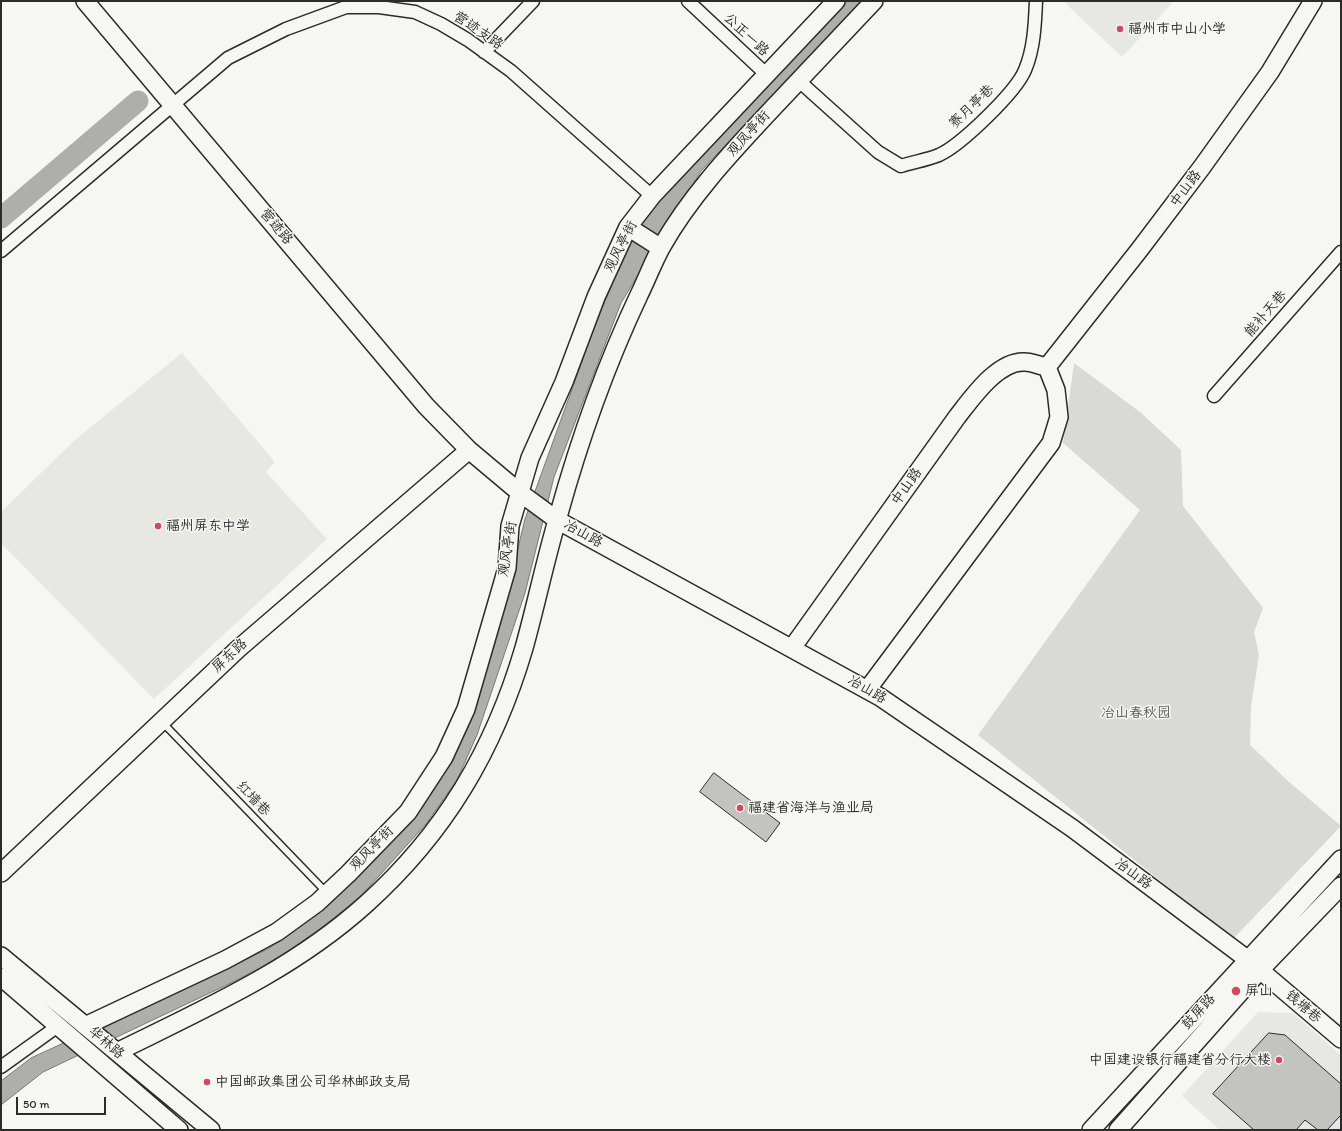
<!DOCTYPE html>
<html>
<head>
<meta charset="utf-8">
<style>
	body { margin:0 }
	#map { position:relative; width:1342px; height:1131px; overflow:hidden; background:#f6f6f2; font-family:Itim,sans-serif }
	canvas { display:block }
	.frame { position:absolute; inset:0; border:2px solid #2b2b2b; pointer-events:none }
	.scale { position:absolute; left:16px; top:1097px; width:90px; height:18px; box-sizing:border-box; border:2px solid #2b2b2b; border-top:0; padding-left:5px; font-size:12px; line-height:14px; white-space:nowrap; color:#2b2b2b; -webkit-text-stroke:3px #f6f6f2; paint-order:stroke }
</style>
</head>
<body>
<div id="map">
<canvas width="1342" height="1131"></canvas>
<div class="frame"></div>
<div class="scale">50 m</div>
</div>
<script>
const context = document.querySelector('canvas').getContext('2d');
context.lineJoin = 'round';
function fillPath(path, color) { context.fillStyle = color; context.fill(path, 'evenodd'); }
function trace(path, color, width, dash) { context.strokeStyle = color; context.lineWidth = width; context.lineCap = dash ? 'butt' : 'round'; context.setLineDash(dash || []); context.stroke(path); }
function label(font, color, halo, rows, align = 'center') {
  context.font = font + ' Itim,"LXGW WenKai TC",sans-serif'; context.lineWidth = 3; context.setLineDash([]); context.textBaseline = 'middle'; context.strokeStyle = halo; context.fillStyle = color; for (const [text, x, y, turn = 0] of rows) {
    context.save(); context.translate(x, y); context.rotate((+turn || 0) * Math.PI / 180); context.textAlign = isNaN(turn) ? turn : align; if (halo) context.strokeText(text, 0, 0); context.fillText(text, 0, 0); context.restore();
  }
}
const built = new Path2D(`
	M1063 1H1174L1122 57Z
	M182 353 275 462 266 472 327 539 154 699 1 543V512L76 439Z
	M1258 1012 1293 1013 1341 1055V1130H1220L1182 1096Z`);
const green = new Path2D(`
	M1074 363 1140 412 1181 450 1183 506 1263 608 1254 632 1259 655 1251 706 1250 745 1288 781 1341 826 1233 939 978 735 1140 510 1063 443Z`);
const water = new Path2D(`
	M843 1H862L701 171 621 303 554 477 525 593 477 735 457 780 426 824 361 896 320 929 277 959 233 982 43 1072 1 1105V1081L31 1058 268 949 308 919 345 886 473 708 495 643 525 519 592 334 626 248 666 188Z`);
const river = new Path2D(`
	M1 218 138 101`);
const building = new Path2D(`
	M714 773 780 823 766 842 700 792Z
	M1269 1033 1285 1035 1341 1084V1115L1327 1130H1318L1305 1120 1296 1130H1254L1213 1094Z`);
const lane = new Path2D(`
	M163 723 327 893`);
const street = new Path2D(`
	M688 1 766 74
	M484 52 533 1
	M799 81 878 152 901 166C913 162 927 160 939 155 961 145 1016 92 1025 70 1034 49 1035 24 1036 1
	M1 251 228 58 286 29 346 7H379L415 12 441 24 468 40 511 71 652 196
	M1214 396 1341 252
	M1 1067 58 1026`);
const secondary = new Path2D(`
	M85 1 426 406 469 450 519 492 557 520 880 697 1072 828 1247 959 1341 1039
	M628 227 661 248
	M1047 367 1140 249 1202 167 1270 72 1313 1
	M792 648 957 417C972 398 998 360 1025 362 1032 362 1040 366 1047 367
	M867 690 1051 443 1059 417 1056 390 1047 367
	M1 873 238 649 469 450
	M1 956 211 1130
	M1 977 179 1130
	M85 1026 225 960 277 932 317 903 348 874 408 812 444 757 466 709 507 568 510 526 530 458 564 382 596 297 628 227 652 196 836 1
	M117 1052C204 1009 293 970 366 904 445 833 494 750 524 648 536 605 545 561 558 517 579 441 605 367 639 295 647 279 653 262 662 246 691 195 732 152 772 109 806 73 840 37 874 1
	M1091 1130 1341 859
	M1118 1130 1260 970 1341 886`);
const markers = [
	[1120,29,4,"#d1495b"],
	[158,526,4,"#d1495b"],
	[740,808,4,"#d1495b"],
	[1236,991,5,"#d1495b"],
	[1279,1060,4,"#d1495b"],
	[207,1082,4,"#d1495b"]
];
const poiNames = [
	["福州市中山小学",1128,29],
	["福州屏东中学",166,526],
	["福建省海洋与渔业局",748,808],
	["屏山",1245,991],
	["中国建设银行福建省分行大楼",1271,1060,"right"],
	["中国邮政集团公司华林邮政支局",215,1082]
];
const streetNames = [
	["营迹支路",478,31,34],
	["公正一路",746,35,43],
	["赛月亭巷",972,107,-44],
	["观凤亭街",749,134,-48],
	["中山路",1186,189,-53],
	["营迹路",276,227,50],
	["观风亭街",621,247,-63],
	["能补天巷",1266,314,-49],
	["中山路",907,487,-55],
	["冶山路",583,534,29],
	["观风亭街",508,549,-81],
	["屏东路",230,656,-43],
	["冶山路",867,690,30],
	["红墙巷",253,799,46],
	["观风亭街",372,849,-46],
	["冶山路",1133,874,37],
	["钱塘巷",1303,1007,40],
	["鼓屏路",1199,1012,-48],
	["华林路",106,1043,40]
];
const parkNames = [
	["冶山春秋园",1136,713]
];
fillPath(built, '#e7e7e3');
fillPath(green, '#d9d9d5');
fillPath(water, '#aeaeab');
trace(water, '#7a7a78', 1);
trace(river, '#aeaeab', 21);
fillPath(building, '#c3c3c0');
trace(building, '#2b2b2b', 1);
trace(lane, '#2b2b2b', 9);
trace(street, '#2b2b2b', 15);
trace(secondary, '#2b2b2b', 20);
trace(lane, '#f6f6f2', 6);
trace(street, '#f6f6f2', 12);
trace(secondary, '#f6f6f2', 17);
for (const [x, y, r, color] of markers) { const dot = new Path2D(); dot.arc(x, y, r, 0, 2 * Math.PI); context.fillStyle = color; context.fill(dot); trace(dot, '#f6f6f2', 1.5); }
label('14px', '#2b2b2b', '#f6f6f2', poiNames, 'left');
label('14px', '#2b2b2b', '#f6f6f2', streetNames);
label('14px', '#565656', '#f6f6f2', parkNames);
</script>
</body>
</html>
